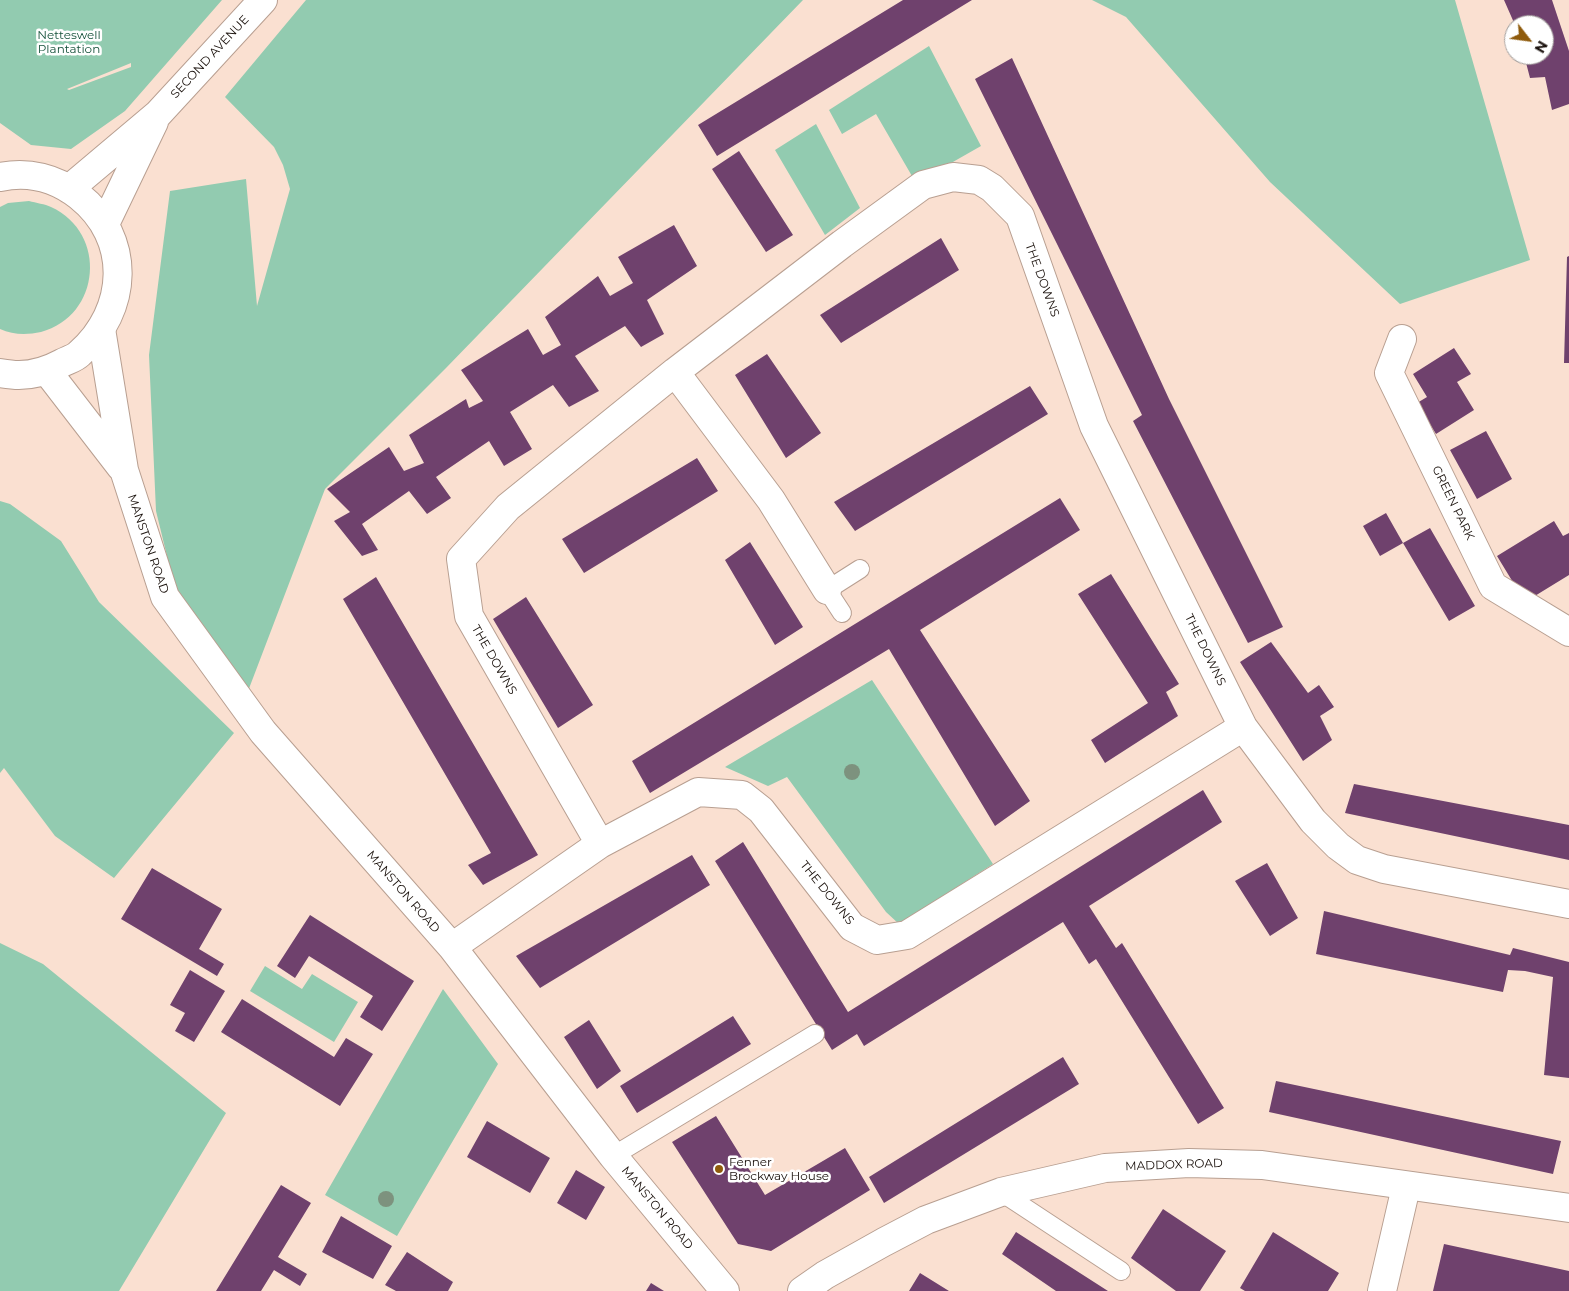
<!DOCTYPE html>
<html>
<head>
<meta charset="utf-8">
<style>
	body { margin:0 }
	#map { position:relative; width:1569px; height:1291px; overflow:hidden; background:#fae0d1; font-family:Montserrat,sans-serif }
	canvas { display:block }
	.north { position:absolute; left:1504px; top:15px; width:50px; height:50px; box-sizing:border-box; background:#fff; border:1px solid #a39f9d; border-radius:50%; rotate:120deg; font-size:14px; font-weight:700; line-height:20px; text-align:center; color:#180f0a }
	.north::after { content:''; display:block; margin:auto; width:18px; height:22px; background:#8f5b0c; clip-path:polygon(50% 0,100% 100%,50% 72%,0 100%) }
</style>
</head>
<body>
<div id="map">
<canvas width="1569" height="1291"></canvas>
<div class="north">N</div>
</div>
<script>
const context = document.querySelector('canvas').getContext('2d');
context.lineJoin = 'round';
function fillPath(path, color) { context.fillStyle = color; context.fill(path, 'evenodd'); }
function trace(path, color, width, dash) { context.strokeStyle = color; context.lineWidth = width; context.lineCap = dash ? 'butt' : 'round'; context.setLineDash(dash || []); context.stroke(path); }
function label(font, color, halo, rows, align = 'center') {
  context.font = font + ' Montserrat,sans-serif'; context.lineWidth = 5; context.setLineDash([]); context.textBaseline = 'middle'; context.strokeStyle = halo; context.fillStyle = color; for (const [text, x, y, turn = 0] of rows) {
    context.save(); context.translate(x, y); context.rotate((+turn || 0) * Math.PI / 180); context.textAlign = isNaN(turn) ? turn : align; if (halo) context.strokeText(text, 0, 0); context.fillText(text, 0, 0); context.restore();
  }
}
const green = new Path2D(`
	M0 0H222L125 111 71 149 31 145 0 123ZM131 63V67L69 90 67 89Z
	M306 0H803L446 368 325 489 245 699 178 601 156 511 149 355 170 191 246 179 257 306 290 189 283 165 274 147 225 97Z
	M1092 0H1455L1530 260 1400 304 1270 182 1126 17Z
	M929 46 981 146 916 183 876 114 842 134 829 110Z
	M816 124 860 208 825 235 775 150Z
	M29 201C36 203 45 204 51 207 108 233 101 316 41 332 27 335 13 335 0 329V207L8 203Z
	M0 501 10 504 61 541 99 602 234 733 114 878 55 836 4 768 0 773Z
	M872 680 993 864 899 924 886 912 787 777 768 786 725 767Z
	M0 943 43 964 226 1113 119 1291H0Z
	M265 966 302 989 312 974 358 1002 334 1042 250 991Z
	M443 989 498 1064 397 1236 325 1195Z`);
const building = new Path2D(`
	M903 0H972L717 156 698 125Z
	M1504 0H1552L1569 51V104L1552 110 1545 77 1530 78 1524 55H1544V25H1515Z
	M1012 58 1169 399 1283 627 1248 643 1133 421 1142 415 975 79Z
	M739 151 793 235 766 252 712 169Z
	M674 225 697 266 647 300 664 334 641 347 625 326 575 356 599 391 569 407 553 385 510 412 532 449 504 466 489 441 436 477 451 498 427 514 409 491 362 524 378 550 362 556 334 521 350 512 327 489 389 447 404 471 424 463 409 435 466 399 469 408 483 401 461 370 528 329 543 355 561 345 545 317 598 276 610 296 633 283 618 257Z
	M941 238 959 270 841 343 820 315Z
	M1569 256V363H1564L1567 257Z
	M1454 348 1471 374 1457 382 1474 410 1436 434 1417 403 1427 397 1413 374Z
	M767 354 821 433 786 458 735 375Z
	M1030 386 1048 414 855 531 834 502Z
	M1486 431 1512 479 1477 499 1450 450Z
	M697 458 718 491 584 573 562 539Z
	M1060 498 1080 530 920 630 1030 801 995 826 889 649 650 793 632 761Z
	M1386 513 1403 543 1380 556 1363 526Z
	M1554 521 1563 536 1569 533V575L1525 602 1497 556Z
	M1430 528 1475 606 1449 621 1403 543Z
	M750 542 803 627 775 645 725 560Z
	M1111 574 1179 684 1166 692 1178 716 1105 763 1091 740 1148 703 1078 594Z
	M376 577 538 855 483 885 468 865 491 853 343 599Z
	M526 597 593 705 558 728 493 619Z
	M1271 642 1308 693 1319 685 1334 707 1320 716 1332 740 1303 761 1240 662Z
	M1354 784 1569 825V860L1345 813Z
	M1203 790 1222 822 1089 906 1116 948 1122 943 1224 1108 1198 1124 1096 959 1089 964 1063 922 864 1046 857 1034 832 1050 715 861 743 842 848 1012Z
	M692 855 710 885 540 988 516 956Z
	M1267 863 1298 918 1270 936 1235 881Z
	M152 868 222 909 199 949 224 964 217 976 121 919Z
	M1324 911 1510 955 1513 948 1569 962V1078L1544 1075 1553 977 1525 971 1508 970 1503 992 1316 954Z
	M310 915 414 981 382 1031 360 1017 373 996 309 956 295 978 277 966Z
	M190 970 225 991 194 1042 175 1031 185 1013 170 1005Z
	M242 999 334 1057 346 1038 373 1054 340 1106 221 1032Z
	M733 1016 751 1044 637 1113 620 1086Z
	M589 1020 621 1071 597 1089 564 1037Z
	M1063 1057 1079 1084 884 1203 869 1177Z
	M1276 1081 1561 1141 1553 1174 1269 1112Z
	M716 1116 765 1195 845 1148 870 1190 771 1251 738 1244 672 1142Z
	M487 1121 550 1158 530 1193 467 1157Z
	M576 1170 605 1187 586 1220 557 1203Z
	M281 1185 311 1203 278 1257 307 1274 300 1286 274 1270 261 1291H216Z
	M1163 1209 1226 1251 1200 1291H1176L1131 1258Z
	M341 1216 392 1246 373 1279 322 1252Z
	M1016 1232 1108 1291H1056L1002 1254Z
	M1273 1232 1339 1273 1328 1291H1245L1240 1288Z
	M1444 1244 1569 1271V1291H1433Z
	M407 1252 453 1282 448 1291H396L385 1285Z
	M920 1273 949 1291H909Z
	M651 1283 664 1291H646Z`);
const service = new Path2D(`
	M842 613 827 590 860 569
	M613 1156 815 1034
	M1001 1192 1121 1271`);
const minor = new Path2D(`
	M101 329 124 470 165 597 263 732 452 947 613 1156 725 1291
	M1402 339 1389 373 1493 586 1569 632
	M47 371 121 467
	M675 372 771 500 827 590
	M600 844 469 616 461 559 508 507 675 372 842 244 923 185 953 177 979 180 992 188 1020 216 1094 426 1243 727 1313 821 1338 846 1357 860 1384 869 1569 904
	M452 947 600 844 698 792 742 795 761 810 852 927 877 940 907 935 1243 727
	M1382 1291 1406 1187`);
const tertiary = new Path2D(`
	M802 1291 825 1275 884 1242 926 1220 1001 1192 1105 1168 1189 1163 1262 1165 1569 1208`);
const primary = new Path2D(`
	M0 177C28 171 56 178 79 196 132 238 129 310 79 354 75 358 68 360 62 363 49 370 34 375 19 375 13 375 6 374 0 373
	M69 189 158 114 263 0
	M105 224 154 122`);
const trees = [
	[852,772],
	[386,1199]
];
const markers = [
	[719,1169,5,"#8f5b0c"]
];
const parkNames = [
	["Netteswell",69,35],
	["Plantation",69,49]
];
const streetNames = [
	["SECOND AVENUE",210,57,-47],
	["THE DOWNS",1042,280,70],
	["GREEN PARK",1453,503,64],
	["MANSTON ROAD",148,544,71],
	["THE DOWNS",1205,650,64],
	["THE DOWNS",494,660,60],
	["MANSTON ROAD",403,892,49],
	["THE DOWNS",827,893,51],
	["MADDOX ROAD",1174,1165,-2],
	["MANSTON ROAD",657,1208,50]
];
const poiNames = [
	["Fenner",729,1162],
	["Brockway House",729,1176]
];
fillPath(green, '#92cbb0');
fillPath(building, '#6f416d');
trace(service, '#b89f91', 20);
trace(minor, '#b89f91', 30);
trace(tertiary, '#b89f91', 30);
trace(primary, '#b89f91', 30);
trace(service, '#fff', 18);
trace(minor, '#fff', 28);
trace(tertiary, '#fff', 28);
trace(primary, '#fff', 28);
context.fillStyle = '#7d927e';
for (const [x, y] of trees) { context.beginPath(); context.arc(x, y, 8, 0, 2 * Math.PI); context.fill(); }
for (const [x, y, r, color] of markers) { const dot = new Path2D(); dot.arc(x, y, r, 0, 2 * Math.PI); context.fillStyle = color; context.fill(dot); trace(dot, '#fff', 2); }
label('12px', '#16523b', '#fff', parkNames);
label('12px', '#180f0a', '#fff', streetNames);
label('12px', '#180f0a', '#fff', poiNames, 'left');
</script>
</body>
</html>
